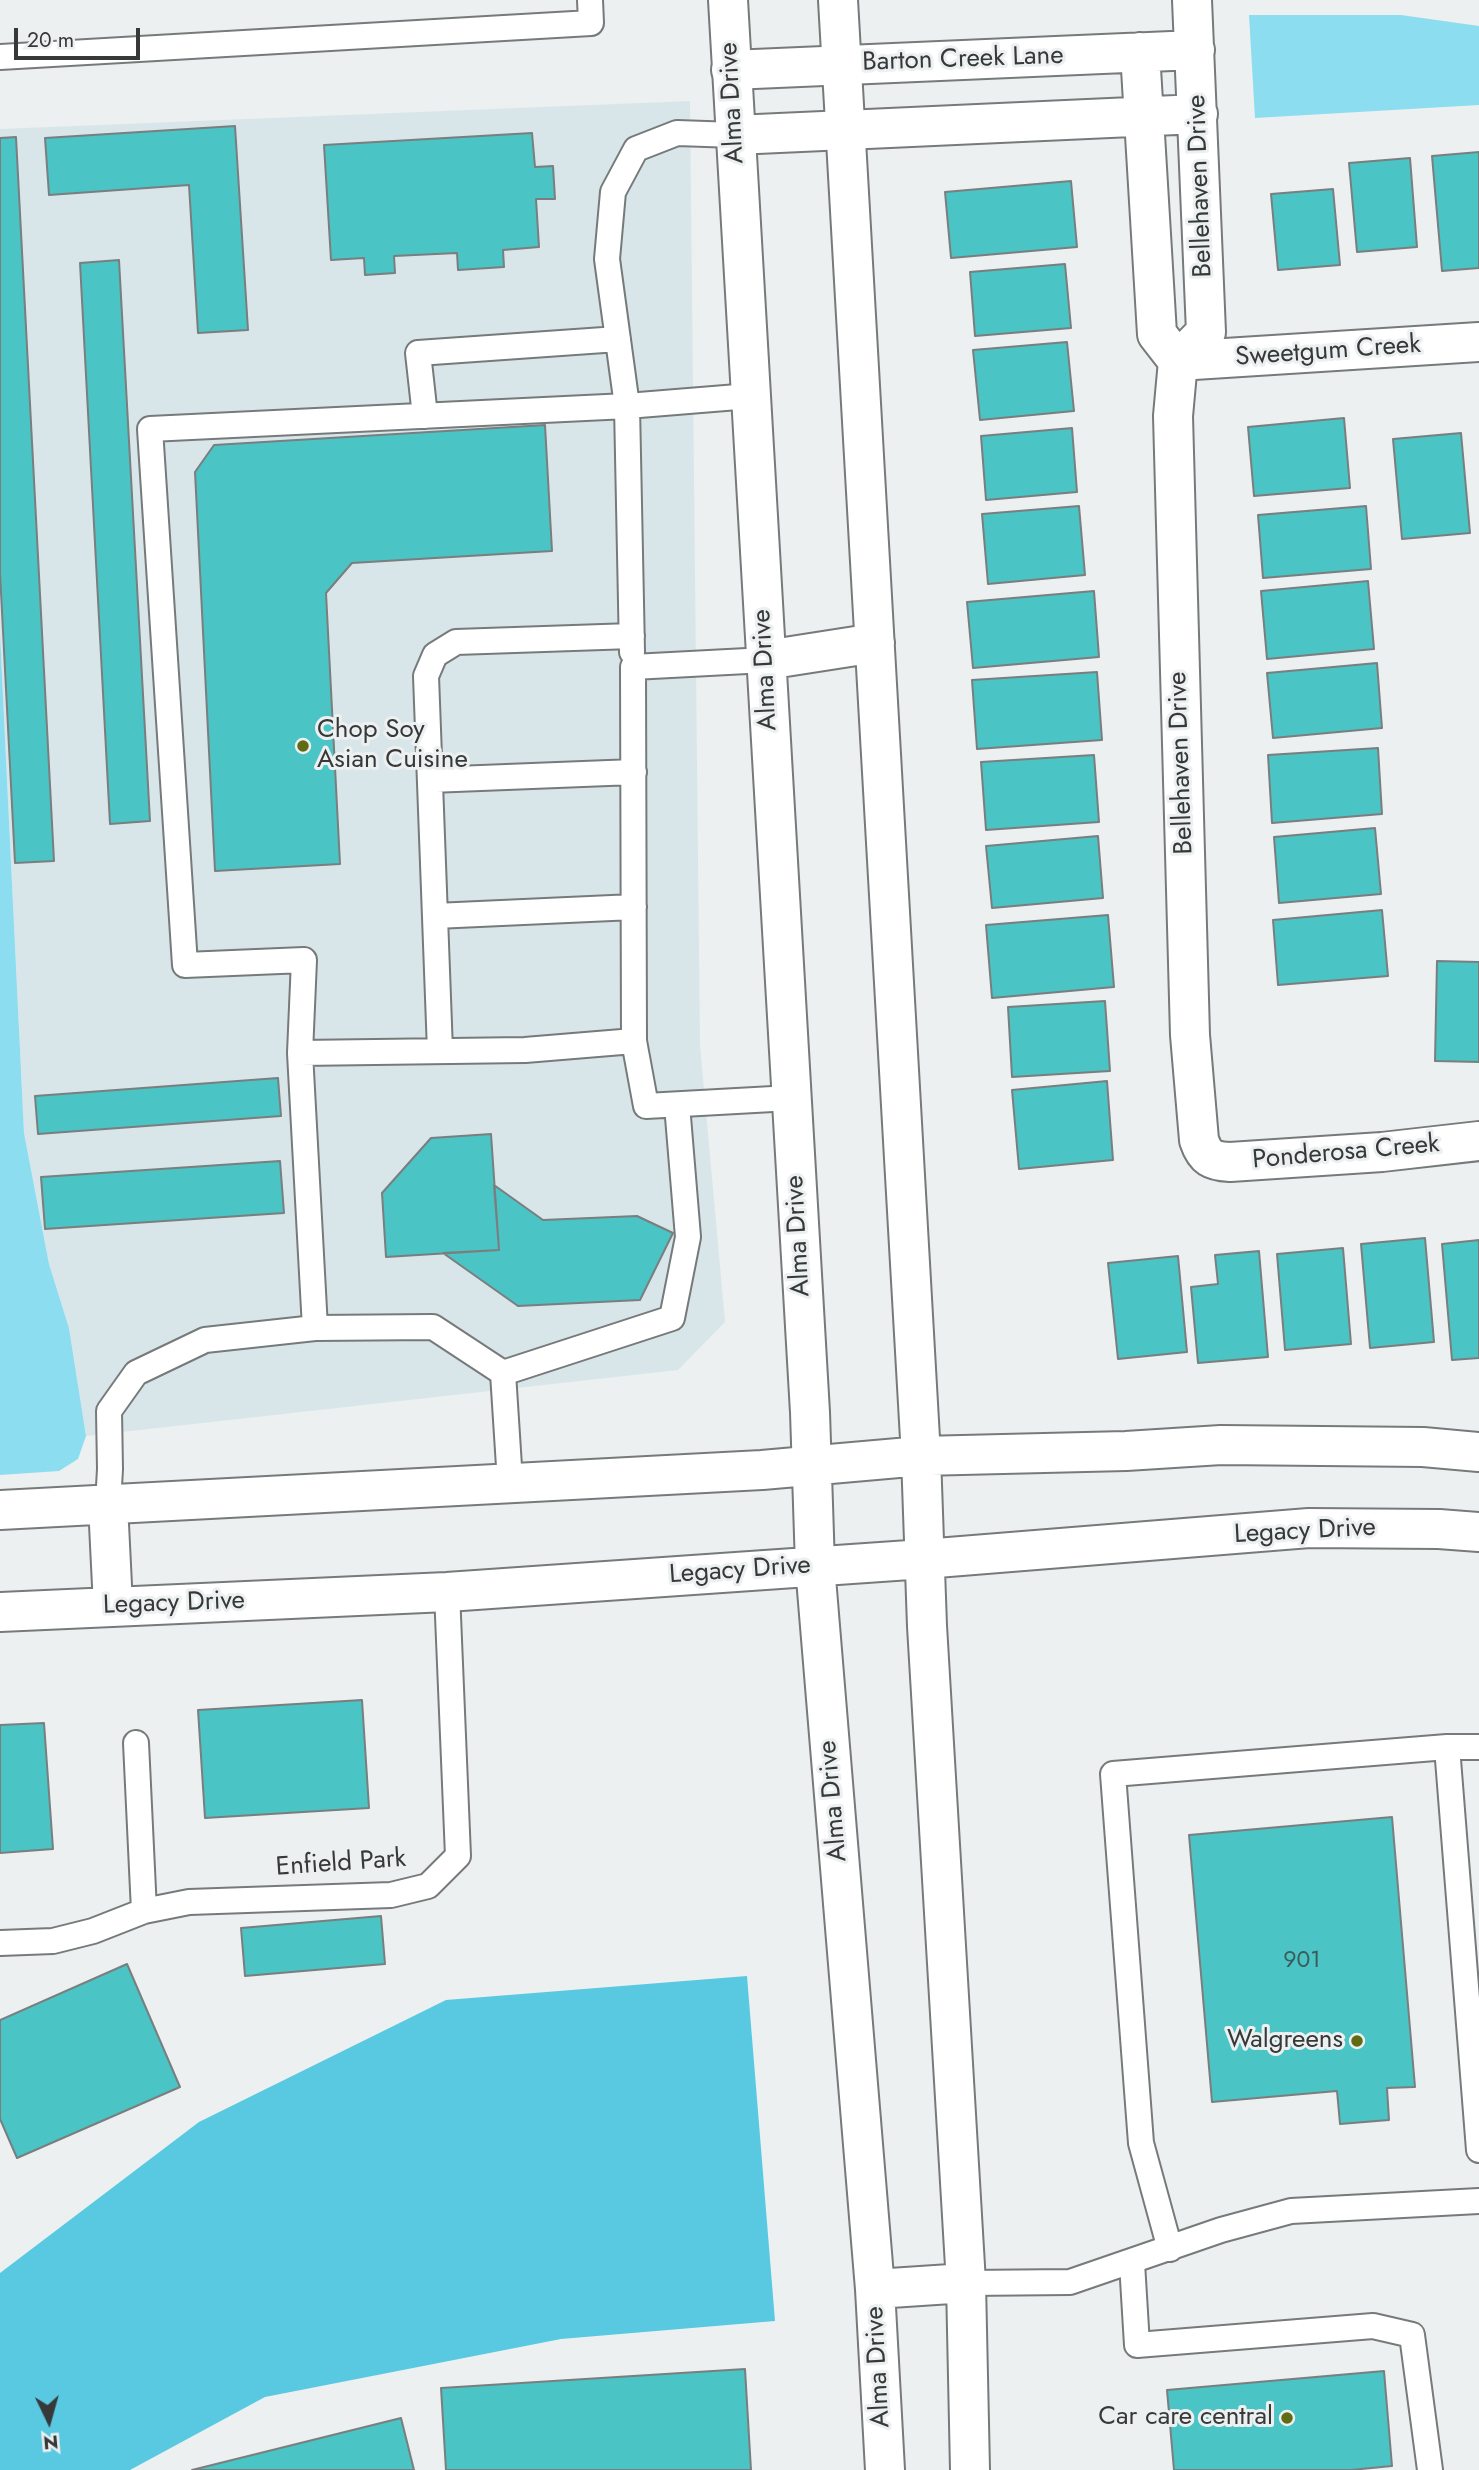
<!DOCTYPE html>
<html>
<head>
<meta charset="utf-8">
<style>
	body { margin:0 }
	#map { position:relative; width:1479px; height:2470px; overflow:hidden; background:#ecf0f1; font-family:Jost,sans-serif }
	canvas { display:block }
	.north { position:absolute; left:14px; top:2386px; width:70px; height:70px; -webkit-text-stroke:5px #ecf0f1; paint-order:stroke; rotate:175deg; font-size:19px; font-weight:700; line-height:28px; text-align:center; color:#373939 }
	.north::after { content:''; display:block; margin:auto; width:24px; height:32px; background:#373939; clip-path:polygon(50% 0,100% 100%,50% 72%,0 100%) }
	.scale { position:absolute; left:14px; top:28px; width:126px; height:32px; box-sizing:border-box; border:4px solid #373939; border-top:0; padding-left:9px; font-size:21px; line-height:24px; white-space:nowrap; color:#373939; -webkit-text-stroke:5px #ecf0f1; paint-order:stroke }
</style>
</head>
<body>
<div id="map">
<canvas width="1479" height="2470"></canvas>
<div class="north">N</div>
<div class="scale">20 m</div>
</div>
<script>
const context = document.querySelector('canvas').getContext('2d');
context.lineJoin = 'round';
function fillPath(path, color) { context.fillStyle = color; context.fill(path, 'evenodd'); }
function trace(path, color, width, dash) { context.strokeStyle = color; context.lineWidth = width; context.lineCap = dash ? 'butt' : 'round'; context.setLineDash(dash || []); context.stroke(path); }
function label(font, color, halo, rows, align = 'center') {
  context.font = font + ' Jost,sans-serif'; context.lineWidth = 6; context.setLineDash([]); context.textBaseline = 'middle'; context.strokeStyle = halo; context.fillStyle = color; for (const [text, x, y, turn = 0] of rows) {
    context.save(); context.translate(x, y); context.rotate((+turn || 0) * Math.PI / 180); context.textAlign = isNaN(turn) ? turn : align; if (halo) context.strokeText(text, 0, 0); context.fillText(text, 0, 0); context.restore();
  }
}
const built = new Path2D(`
	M690 101 700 1045 725 1322 678 1370 86 1436 69 1328 49 1264 24 1133 0 634V129Z`);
const green = new Path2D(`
	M1249 15H1401L1479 26V105L1255 118Z
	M0 634 24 1133 49 1264 69 1328 86 1436 78 1459 59 1471 0 1475Z`);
const forest = new Path2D(`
	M747 1976 775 2321 561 2339 265 2397 130 2470H0V2273L199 2122 446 2000Z`);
const building = new Path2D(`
	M235 126 248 330 198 333 189 185 49 195 45 138Z
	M532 133 535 167 553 166 555 199H536L539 247 503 250 504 267 458 270 457 253 394 256 395 273 365 275 364 258 331 260 324 145Z
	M16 137 54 861 15 863 0 573V138Z
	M1479 152V268L1442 271 1432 156Z
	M1410 158 1417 247 1357 252 1349 163Z
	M1071 181 1077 247 951 258 945 192Z
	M1333 189 1340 265 1278 270 1271 194Z
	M119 260 150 821 110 824 80 263Z
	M1065 264 1071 328 975 336 970 272Z
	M1067 342 1074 411 980 420 973 350Z
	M1344 418 1350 488 1254 496 1248 427Z
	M545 425 552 551 352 563 326 593 340 864 215 871 195 472 214 445Z
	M1072 428 1077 492 986 500 981 436Z
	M1461 433 1470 533 1402 539 1393 439Z
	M1079 506 1085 575 988 584 982 514Z
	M1366 506 1371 569 1263 578 1258 515Z
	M1368 581 1374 649 1267 659 1261 591Z
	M1094 591 1099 657 973 668 967 602Z
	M1377 663 1382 728 1273 738 1267 673Z
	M1097 672 1102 740 977 749 972 680Z
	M1378 748 1382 814 1272 823 1268 755Z
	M1094 755 1099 822 986 830 981 762Z
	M1375 828 1381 894 1279 903 1274 837Z
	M1098 836 1103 898 992 908 986 846Z
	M1382 910 1388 976 1278 985 1273 920Z
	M1108 915 1114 987 992 998 986 925Z
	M1437 961 1479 962V1062L1435 1061Z
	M1105 1001 1110 1071 1012 1077 1008 1007Z
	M278 1078 281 1116 38 1134 35 1096Z
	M1107 1081 1113 1160 1019 1169 1012 1090Z
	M491 1134 499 1250 386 1257 382 1193 431 1138Z
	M280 1161 284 1213 45 1229 41 1177Z
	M494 1185 543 1220 637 1216 673 1233 640 1300 518 1306 443 1253 499 1250Z
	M1425 1238 1434 1342 1370 1348 1361 1244Z
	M1479 1240V1358L1452 1360 1442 1244Z
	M1343 1248 1351 1344 1285 1350 1277 1254Z
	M1259 1251 1268 1357 1198 1363 1191 1287 1218 1284 1215 1255Z
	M1178 1256 1187 1352 1118 1359 1108 1263Z
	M362 1700 369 1808 205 1818 198 1710Z
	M44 1723 53 1849 0 1853V1725Z
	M1392 1817 1415 2087 1387 2088 1389 2120 1340 2124 1337 2091 1212 2102 1189 1835Z
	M381 1916 385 1964 245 1976 241 1928Z
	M127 1964 180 2087 17 2158 0 2119V2020Z
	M745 2369 751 2470H446L441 2388Z
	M1384 2371 1392 2466 1351 2470H1174L1167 2390Z
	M401 2418 414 2470H192Z`);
const lane = new Path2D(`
	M0 57 591 23 590 0
	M425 416 418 353 618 339
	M632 652 627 406 750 396
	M430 780 634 772
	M435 916 634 907
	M634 1041 633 667 766 660
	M440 1051 426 676 435 655 456 642 632 636
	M300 1053 304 960 185 965 150 429 627 406 607 259 613 192 636 149 677 133 735 135
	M503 1373 672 1318 688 1237 677 1105
	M510 1482 503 1373 433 1327 315 1328 300 1053 525 1050 634 1041 646 1106 791 1098
	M108 1504 110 1469 109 1411 136 1373 205 1340 315 1328
	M136 1743 144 1911
	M1479 1747H1447L1479 2150
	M0 1943 53 1941 93 1931 144 1911 189 1902 391 1895 428 1886 458 1856 447 1592
	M1170 2249 1141 2143 1113 1774 1447 1747
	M1132 2263 1137 2345 1373 2326 1412 2335 1430 2470
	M966 2283 1070 2282 1221 2230 1291 2211 1479 2201`);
const street = new Path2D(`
	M1192 0 1206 332 1178 361 1173 416 1190 1035 1199 1140C1205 1158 1212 1161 1230 1162L1382 1152 1479 1141
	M1140 52 1157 334 1178 361
	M731 70 1195 50
	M735 135 1198 114
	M1178 361 1479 342`);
const secondary = new Path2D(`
	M728 0 810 1412 815 1566 875 2289 885 2470
	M838 0 921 1456 927 1626 966 2283 970 2470
	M766 660 875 643
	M108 1504 113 1606
	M0 1510 762 1470 921 1456 1126 1451 1221 1445 1423 1447 1479 1452
	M0 1612 447 1592 924 1559 1309 1528 1439 1529 1479 1532
	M875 2289 966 2283`);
const markers = [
	[303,746,7,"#606b13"],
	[1357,2041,7,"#606b13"],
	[1287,2418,7,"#606b13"]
];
const numberNames = [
	["901",1302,1961]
];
const streetNames = [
	["Barton Creek Lane",963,60,-2],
	["Alma Drive",733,103,-93],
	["Bellehaven Drive",1201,186,-92],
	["Sweetgum Creek",1328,352,-4],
	["Alma Drive",766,670,-93],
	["Bellehaven Drive",1182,763,-92],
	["Ponderosa Creek",1346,1153,-5],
	["Alma Drive",799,1236,-93],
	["Legacy Drive",1305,1532,-3],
	["Legacy Drive",740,1571,-4],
	["Legacy Drive",174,1604,-2],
	["Alma Drive",834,1801,-95],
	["Enfield Park",341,1864,-4],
	["Alma Drive",879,2367,-93]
];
const poiNames = [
	["Chop Soy",317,731,"left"],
	["Asian Cuisine",317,761,"left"],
	["Walgreens",1343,2041],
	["Car care central",1273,2418]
];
fillPath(built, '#d9e6e9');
fillPath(green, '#8dddf0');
fillPath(forest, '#58c9e1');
fillPath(building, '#4ac4c4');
trace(building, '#7a7e7e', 2);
trace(lane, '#767a7b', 28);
trace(street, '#767a7b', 42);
trace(secondary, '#767a7b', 42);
trace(lane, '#fff', 24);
trace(street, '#fff', 38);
trace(secondary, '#fff', 38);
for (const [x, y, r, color] of markers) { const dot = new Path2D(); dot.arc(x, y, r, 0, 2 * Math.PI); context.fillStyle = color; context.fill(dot); trace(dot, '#ecf0f1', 2.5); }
label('23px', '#3c5c5c', null, numberNames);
label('26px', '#373939', '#ecf0f1', streetNames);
label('26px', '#373939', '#ecf0f1', poiNames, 'right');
</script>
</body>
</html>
